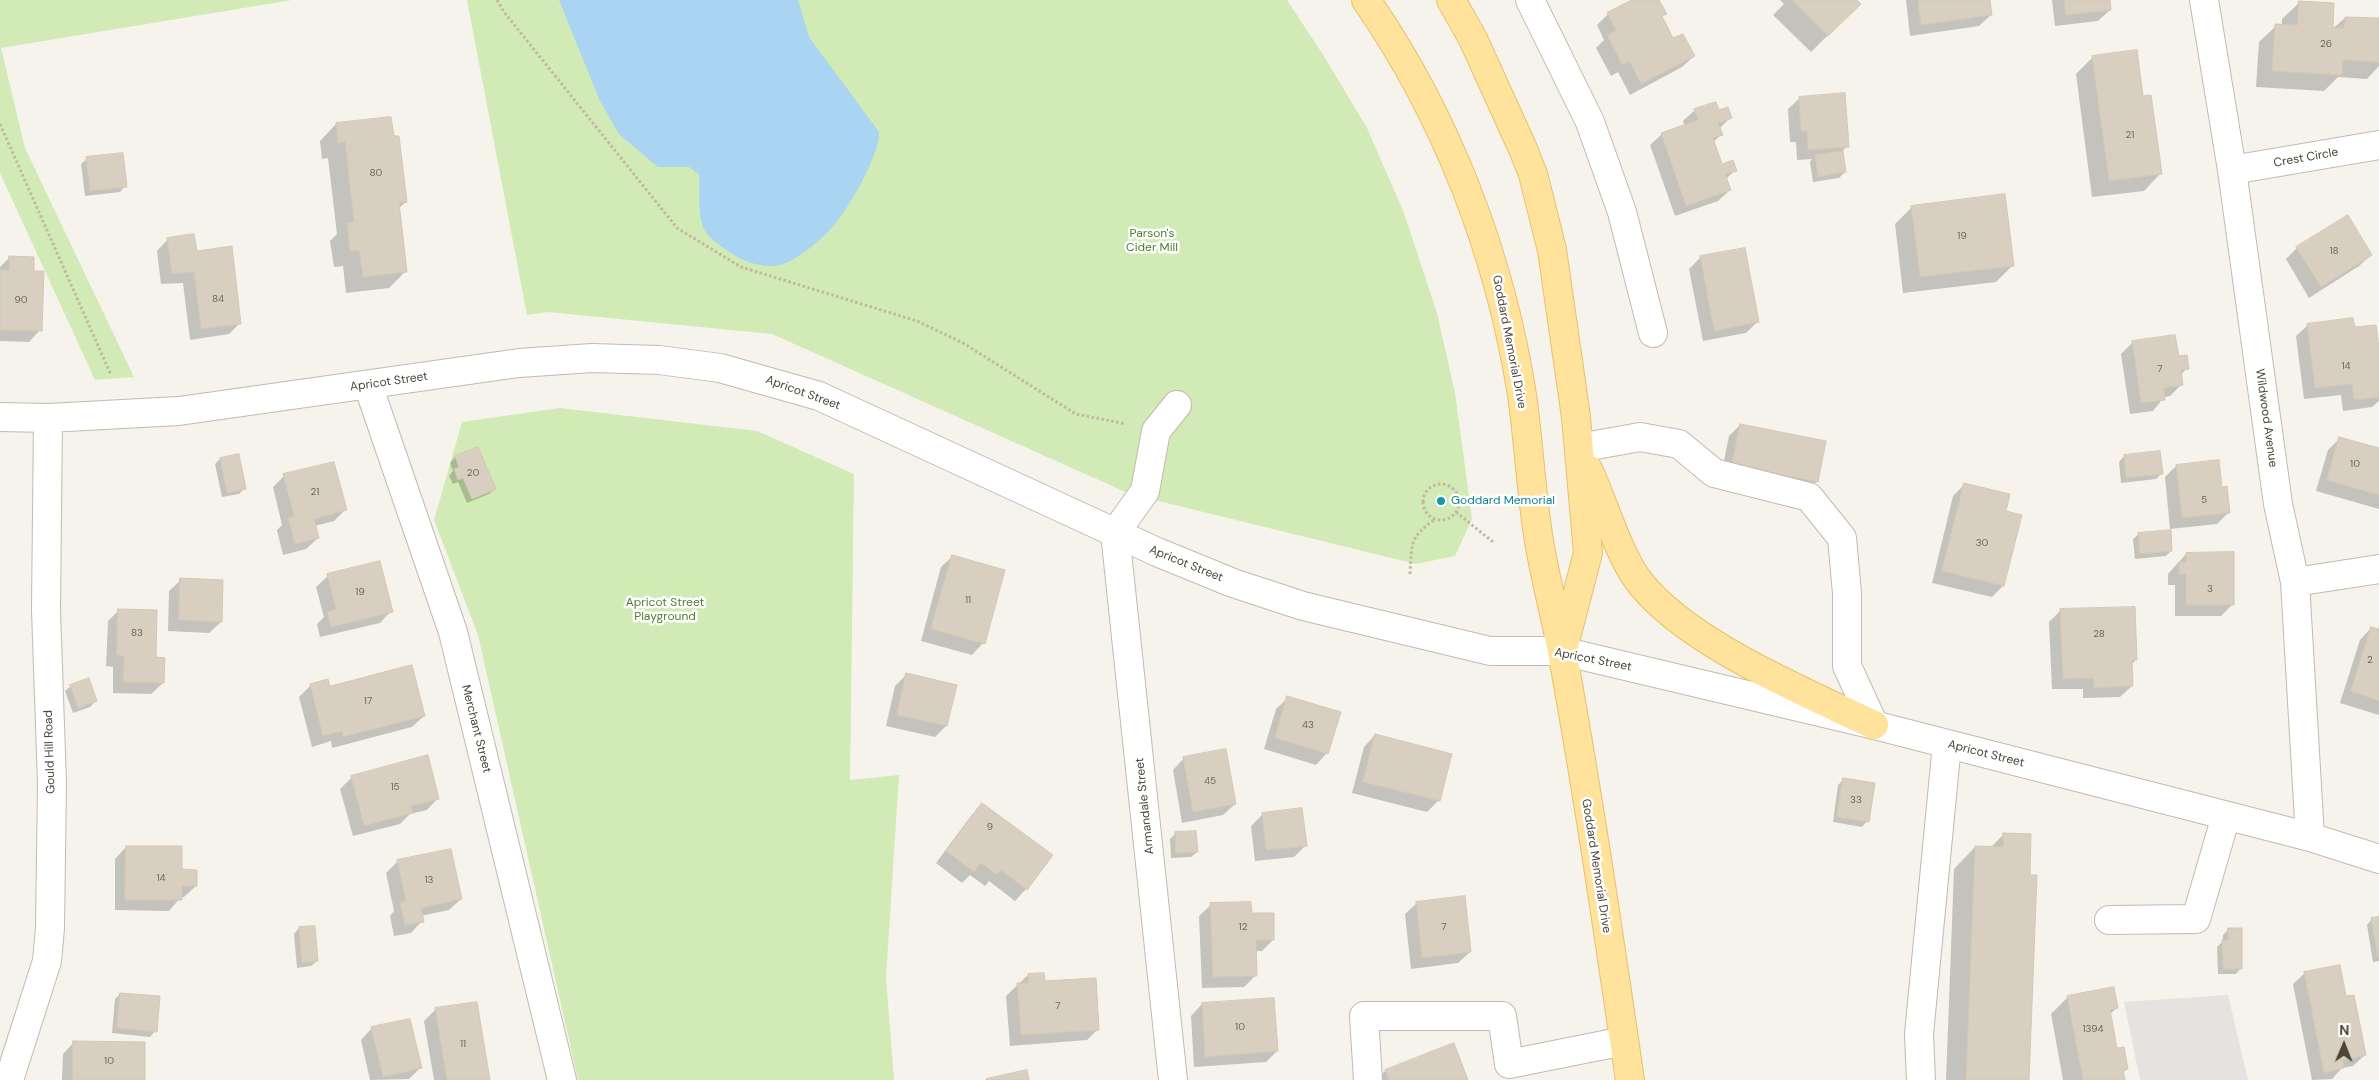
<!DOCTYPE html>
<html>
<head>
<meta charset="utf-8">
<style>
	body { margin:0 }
	#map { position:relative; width:2379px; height:1080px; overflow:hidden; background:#f6f3ec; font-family:"DM Sans",sans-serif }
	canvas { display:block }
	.north { position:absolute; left:2319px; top:1020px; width:50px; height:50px; -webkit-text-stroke:4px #fff; paint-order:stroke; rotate:1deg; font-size:14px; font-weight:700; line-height:20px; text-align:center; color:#4b4439 }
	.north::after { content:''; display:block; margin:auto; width:18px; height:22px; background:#4b4439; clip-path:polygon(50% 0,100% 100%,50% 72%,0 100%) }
</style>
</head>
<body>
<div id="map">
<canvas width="2379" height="1080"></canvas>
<div class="north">N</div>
</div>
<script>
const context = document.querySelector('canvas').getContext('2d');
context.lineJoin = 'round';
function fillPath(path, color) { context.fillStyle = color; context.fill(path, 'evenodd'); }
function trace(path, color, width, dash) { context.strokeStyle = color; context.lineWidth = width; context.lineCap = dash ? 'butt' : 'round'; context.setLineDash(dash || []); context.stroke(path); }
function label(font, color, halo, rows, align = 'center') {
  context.font = font + ' "DM Sans",sans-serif'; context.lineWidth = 5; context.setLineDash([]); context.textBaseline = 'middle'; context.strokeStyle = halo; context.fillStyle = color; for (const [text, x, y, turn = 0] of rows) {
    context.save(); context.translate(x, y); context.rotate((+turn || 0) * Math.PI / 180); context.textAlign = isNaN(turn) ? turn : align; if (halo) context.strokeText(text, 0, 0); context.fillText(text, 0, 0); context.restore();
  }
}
const green = new Path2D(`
	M0 0H292L1 48 25 148 134 377 95 380 0 173Z
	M467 0H1287L1322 53 1367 128 1404 213 1437 313 1455 393 1472 519 1455 556 1416 564 1130 494 772 334 548 312 527 315Z
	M560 408 757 431 854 474 850 780 899 775 886 977 894 1080H578L478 635 434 520 462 422Z`);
const parking = new Path2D(`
	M2228 995 2248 1080H2140L2124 1002Z`);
const water = new Path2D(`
	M559 0H798L809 37 879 132C881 151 851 204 838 220 826 236 794 265 774 266 759 267 743 261 731 253 720 246 705 236 702 224 698 209 700 189 699 174L689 167H658L619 134 600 101Z`);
const shadow = new Path2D(`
	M1635 0H1658L1665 13 1661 18 1673 40 1694 56 1682 67 1630 95 1618 72 1611 76 1596 48 1604 40 1597 25 1608 14Z
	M1780 0H1855L1859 4 1811 52 1773 15 1784 4Z
	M1906 0H1989L1991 15 1979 26 1910 36Z
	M2052 0H2109L2110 10 2098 21 2055 26Z
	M2299 3 2332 29 2345 18 2379 19V66L2367 79 2338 77 2324 91 2256 87 2259 42 2276 26H2282V19Z
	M2093 57 2142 97 2160 174 2144 191 2092 197 2076 74Z
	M1800 98 1847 146 1842 152 1845 172 1839 178 1813 182 1810 162 1812 159 1797 160 1796 142H1790L1788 109Z
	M1695 110 1718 112 1730 118 1719 129 1721 135 1713 142 1721 165 1735 170 1726 179 1730 190 1718 201 1675 216 1650 145 1662 134 1685 126 1683 121Z
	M336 124 406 202 399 208 406 271 389 288 346 293 343 266 334 267 330 241 337 234 328 158 322 159 320 141Z
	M87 159 125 186 120 192 85 196 81 164Z
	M1912 207 2013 265 1996 282 1903 293 1895 224Z
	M168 239 240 323 229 334 190 340 183 283 161 284 157 251Z
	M2297 248 2371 255 2359 266 2309 298 2286 259Z
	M9 258 32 272 40 330 29 342 0 341V267Z
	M1700 258 1758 321 1746 333 1703 341 1689 269Z
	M2308 325 2353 329 2379 358V401L2372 407 2343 411 2341 395 2304 399 2296 336Z
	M2133 342 2178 358 2187 368 2180 376 2181 385 2170 396 2164 397 2153 411 2130 414 2121 354Z
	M1740 425 1817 481 1806 493 1721 476 1729 436Z
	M2340 438 2379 450V509L2316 491 2328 450Z
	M477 448 495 489 489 494 467 503 458 482 453 484 449 476 453 471 450 463 455 457Z
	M2124 456 2161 474 2156 479 2121 483 2119 462Z
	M220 459 245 488 239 494 222 497 215 464Z
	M2176 466 2221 488 2229 512 2217 524 2170 529 2165 477Z
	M284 476 345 510 334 521 315 526 318 538 306 549 283 555 277 530 282 525 273 487Z
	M1964 485 2005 512 2003 586 1992 597 1932 583 1953 496Z
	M2139 534 2171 551 2166 556 2135 559 2133 539Z
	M2186 554 2233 604 2221 616H2175V585H2168V574Z
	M953 556 983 643 972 655 921 641 941 567Z
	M328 576 391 611 380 623 320 637 317 624 324 617 316 587Z
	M181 580 221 622 209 633 168 631 169 591Z
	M119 610 154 658 163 683 151 694 113 693V667L106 666 108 621Z
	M2061 610 2136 660 2131 665 2132 686 2120 697 2083 698V689H2052L2049 622Z
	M2371 628 2379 631V715L2340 703 2360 640Z
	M907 674 946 726 935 737 886 726 895 686Z
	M311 685 329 688 424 716 412 727 332 748 331 741 312 747 299 697Z
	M71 686 96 701 90 707 73 713 65 691Z
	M1288 698 1327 753 1316 765 1264 749 1276 709Z
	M1375 735 1439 800 1427 812 1352 793 1364 747Z
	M1184 758 1235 804 1223 815 1182 823 1173 770Z
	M352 777 438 798 427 810 410 814 400 824 353 836 340 789Z
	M1844 779 1867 821 1862 827 1833 822 1838 785Z
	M982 804 1026 889 1015 901 989 881 985 886 970 875 962 883 936 863 971 816Z
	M1263 814 1306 845 1294 857 1255 861 1251 826Z
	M1176 833 1197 852 1191 857 1171 858 1170 839Z
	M2004 834 2028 1080H1946L1954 869 1975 847 1990 848Z
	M126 847 181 871 196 886 184 897H181L169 911 115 910V859Z
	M397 862 461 899 449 910 421 916 422 921 411 933 394 936 390 916 394 911 386 873Z
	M1417 903 1470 952 1458 963 1411 969 1405 914Z
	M1211 905 1251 914 1273 940 1262 951H1255L1256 975 1244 987 1202 988 1199 916Z
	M2379 918V961L2373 962 2367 925 2372 919Z
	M299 928 317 961 311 966 297 968 294 934Z
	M2229 929 2241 968 2236 974H2218L2217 947 2223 941V935Z
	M2305 973 2345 997 2365 1055 2353 1066 2342 1068 2332 1079 2312 1080 2293 984Z
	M1028 975 1044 982 1098 1029 1087 1040 1010 1046 1006 996Z
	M120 994 155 1031 150 1037 112 1033 115 999Z
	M2068 997 2117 1008 2109 1015 2116 1050 2127 1069 2122 1073 2123 1080H2063L2051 1014Z
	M1273 999 1277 1051 1266 1062 1194 1067 1191 1016 1202 1004Z
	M436 1009 489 1080H434L424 1021Z
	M372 1028 420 1068 409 1079 370 1080 361 1040Z
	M74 1042 143 1080H62L63 1054Z
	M1385 1071 1467 1080H1376Z`);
const building = new Path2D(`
	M1632 0H1659L1667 14 1662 16 1673 38 1683 34 1695 56 1641 84 1630 62 1622 65 1607 35 1616 30 1607 13Z
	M1792 0H1857L1861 4 1828 36Z
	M1918 0H1990L1992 15 1921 25Z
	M2064 0H2110L2111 10 2066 15Z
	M2299 1 2334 3 2333 28H2344L2345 17 2379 18V62L2343 60 2342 75 2272 71 2275 24 2297 25Z
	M2137 50 2143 96 2151 95 2162 174 2109 181 2092 56Z
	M1845 93 1849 147 1808 150 1807 131H1801L1799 97Z
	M1716 102 1719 110 1728 107 1732 118 1718 123 1723 135 1713 138 1722 164 1733 160 1737 171 1725 174 1731 190 1686 206 1661 133 1698 120 1694 109Z
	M391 117 394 136H399L407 202 399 203 407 272 363 277 359 250 350 251 347 223 354 222 345 142 338 143 336 123Z
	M1843 151 1846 172 1818 177 1815 155Z
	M123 153 127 187 90 191 86 157Z
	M2005 194 2014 266 1920 277 1911 206Z
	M2348 215 2372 255 2321 287 2296 247Z
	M194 234 197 251 232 246 241 324 201 329 194 272 172 274 167 238Z
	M1745 248 1759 322 1714 331 1700 256Z
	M9 256 34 257V271H44L42 331 0 330V270H9Z
	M2353 318 2355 327 2376 325 2379 348V397L2354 400 2352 384 2315 388 2307 324Z
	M2175 335 2179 356 2187 355 2189 369 2181 370 2183 385 2164 388 2165 400 2141 403 2132 341Z
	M1740 424 1826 441 1818 482 1732 465Z
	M2339 437 2379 448V495L2327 480Z
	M478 447 496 489 472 499 463 478 458 480 454 469 459 467 455 456Z
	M2160 451 2163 474 2126 478 2124 455Z
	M239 454 246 489 227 493 220 458Z
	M2219 460 2222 487 2227 486 2230 513 2182 518 2176 465Z
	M334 462 347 510 314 519 319 538 295 544 288 518 294 516 283 474Z
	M1964 483 2010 494 2006 511 2022 515 2004 586 1942 571Z
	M2171 530 2172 551 2140 554 2138 533Z
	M2234 552V605H2186V574H2179V562H2186V553Z
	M952 555 1005 570 985 644 931 629Z
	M380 561 393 612 331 627 327 612 336 609 327 574Z
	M180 578 223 580 222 622 179 620Z
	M2135 607 2137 660H2132L2133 686 2094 688 2093 678 2063 679 2060 609Z
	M118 609 157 610 156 657 165 658 164 683 123 682 124 656 117 655Z
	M2371 627 2379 629V701L2351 691Z
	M412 665 425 716 343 737 342 731 323 736 310 684 328 679 330 686Z
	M906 673 957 685 947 726 897 715Z
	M89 678 97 701 78 708 70 685Z
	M1287 696 1341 712 1328 754 1275 738Z
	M1375 734 1452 754 1440 801 1363 782Z
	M1226 749 1236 804 1193 812 1183 757Z
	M428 755 439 799 411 806 413 813 364 826 351 776Z
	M1843 778 1875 783 1869 822 1837 817Z
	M982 803 1053 855 1027 890 1001 870 997 875 981 863 974 872 946 851Z
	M1302 808 1307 846 1266 850 1262 813Z
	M1196 831 1198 852 1176 853 1175 832Z
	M2003 833 2031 834 2030 875H2037L2029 1080H1966L1975 846 2003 847Z
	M126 846H182V869L197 870V886H182V900H125Z
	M451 849 462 899 421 908 424 922 405 925 400 903 406 901 397 860Z
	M1465 896 1471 952 1422 958 1416 902Z
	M1251 902 1252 913H1274V940H1256L1257 976 1213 977 1210 903Z
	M2379 917V957H2378L2371 918Z
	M315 926 318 961 302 963 299 927Z
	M2228 928H2242V969H2223L2222 940H2228Z
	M2340 965 2346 996 2354 995 2366 1055 2343 1060 2344 1068 2324 1073 2304 972Z
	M1044 973 1045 981 1096 978 1099 1030 1021 1035 1017 983H1028V974Z
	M2114 987 2118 1008 2110 1010 2117 1048 2124 1047 2128 1069 2123 1070 2125 1080H2083L2067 996Z
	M120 993 160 996 157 1032 117 1028Z
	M1274 998 1278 1051 1205 1057 1202 1003Z
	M477 1002 490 1080H447L435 1008Z
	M410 1019 422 1068 383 1077 371 1027Z
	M73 1041 145 1042V1080H73Z
	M1454 1043 1468 1080H1389L1385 1070Z
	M1027 1070 1029 1080H986V1079Z`);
const path = new Path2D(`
	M497 0 504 12 677 228 741 267 917 321 963 343 1076 414 1126 424
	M0 124 111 375
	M1423 502a18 18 0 1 1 36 0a18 18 0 1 1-36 0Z
	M1456 512 1493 542
	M1410 574C1412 543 1409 538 1435 519`);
const minor = new Path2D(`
	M1530 0 1590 122 1622 212 1653 333
	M2204 0 2232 170 2278 504 2295 582 2310 837
	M2232 170 2379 145
	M368 385 453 632 562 1080
	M0 417 48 418 179 411 519 363 592 358 659 360 720 368 819 396 1157 552 1233 583 1303 606 1490 651H1562L1874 725 2310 837 2379 859
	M1579 448 1640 437 1679 444 1714 473 1809 497 1842 538 1847 593V666L1874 725
	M2295 582 2379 569
	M2109 920 2196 919 2226 816
	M9 1080 47 961 50 928 52 783 46 610 48 418
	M1173 1080 1115 533 1145 491 1156 431 1177 405
	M1368 1080 1364 1016H1502L1509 1064 1624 1041
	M1921 1080 1919 1034 1947 744`);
const major = new Path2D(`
	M1366 0C1447 117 1500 255 1522 395 1529 444 1531 493 1539 541 1545 578 1555 614 1562 651 1588 793 1609 937 1630 1080
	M1451 0 1473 39 1523 149 1533 174 1552 250 1576 417 1588 553 1564 645
	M1588 469C1603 501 1618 553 1638 580 1684 642 1805 692 1874 725`);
const markers = [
	[1441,501,5,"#0f9aa8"]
];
const numberNames = [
	["26",2326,44],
	["21",2130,135],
	["80",376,173],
	["19",1962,236],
	["18",2334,251],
	["84",218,299],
	["90",21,300],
	["14",2346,366],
	["7",2160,369],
	["10",2355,464],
	["20",473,473],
	["21",315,492],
	["5",2204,500],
	["30",1982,543],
	["3",2210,589],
	["19",360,592],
	["11",968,600],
	["83",137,633],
	["28",2099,634],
	["2",2370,660],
	["17",368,701],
	["43",1308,725],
	["45",1210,781],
	["15",395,787],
	["33",1856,800],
	["9",990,827],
	["14",161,878],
	["13",429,880],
	["12",1243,927],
	["7",1444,927],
	["7",1058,1006],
	["10",1240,1027],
	["1394",2093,1029],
	["11",463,1044],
	["10",109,1061]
];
const streetNames = [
	["Crest Circle",2306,158,-10],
	["Goddard Memorial Drive",1509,342,79],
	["Apricot Street",389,382,-8],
	["Apricot Street",803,393,20],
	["Wildwood Avenue",2266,418,82],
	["Apricot Street",1186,564,22],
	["Apricot Street",1593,660,11],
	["Merchant Street",476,729,76],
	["Gould Hill Road",50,752,-92],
	["Apricot Street",1986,754,14],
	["Armandale Street",1145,806,-96],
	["Goddard Memorial Drive",1596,866,81]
];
const parkNames = [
	["Parson's",1152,234],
	["Cider Mill",1152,248],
	["Apricot Street",665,603],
	["Playground",665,617]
];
const cultureNames = [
	["Goddard Memorial",1451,501]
];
fillPath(green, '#d2eab5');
fillPath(parking, '#e5e3e0');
fillPath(water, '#a9d4f2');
fillPath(shadow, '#0003');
fillPath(building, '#d8cfc1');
trace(building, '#d3c7b4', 1);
trace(minor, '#c2bbae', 30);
trace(major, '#e6c16a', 30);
trace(path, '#c4b79f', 3, [2.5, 2.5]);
trace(minor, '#fff', 28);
trace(major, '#ffe39c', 28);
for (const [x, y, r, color] of markers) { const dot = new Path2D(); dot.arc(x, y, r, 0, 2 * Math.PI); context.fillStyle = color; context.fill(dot); trace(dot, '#fff', 2); }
label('10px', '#6e675b', null, numberNames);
label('12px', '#4b4439', '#fff', streetNames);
label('12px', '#4a7f2a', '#fff', parkNames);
label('12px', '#0d838f', '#fff', cultureNames, 'left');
</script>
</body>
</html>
